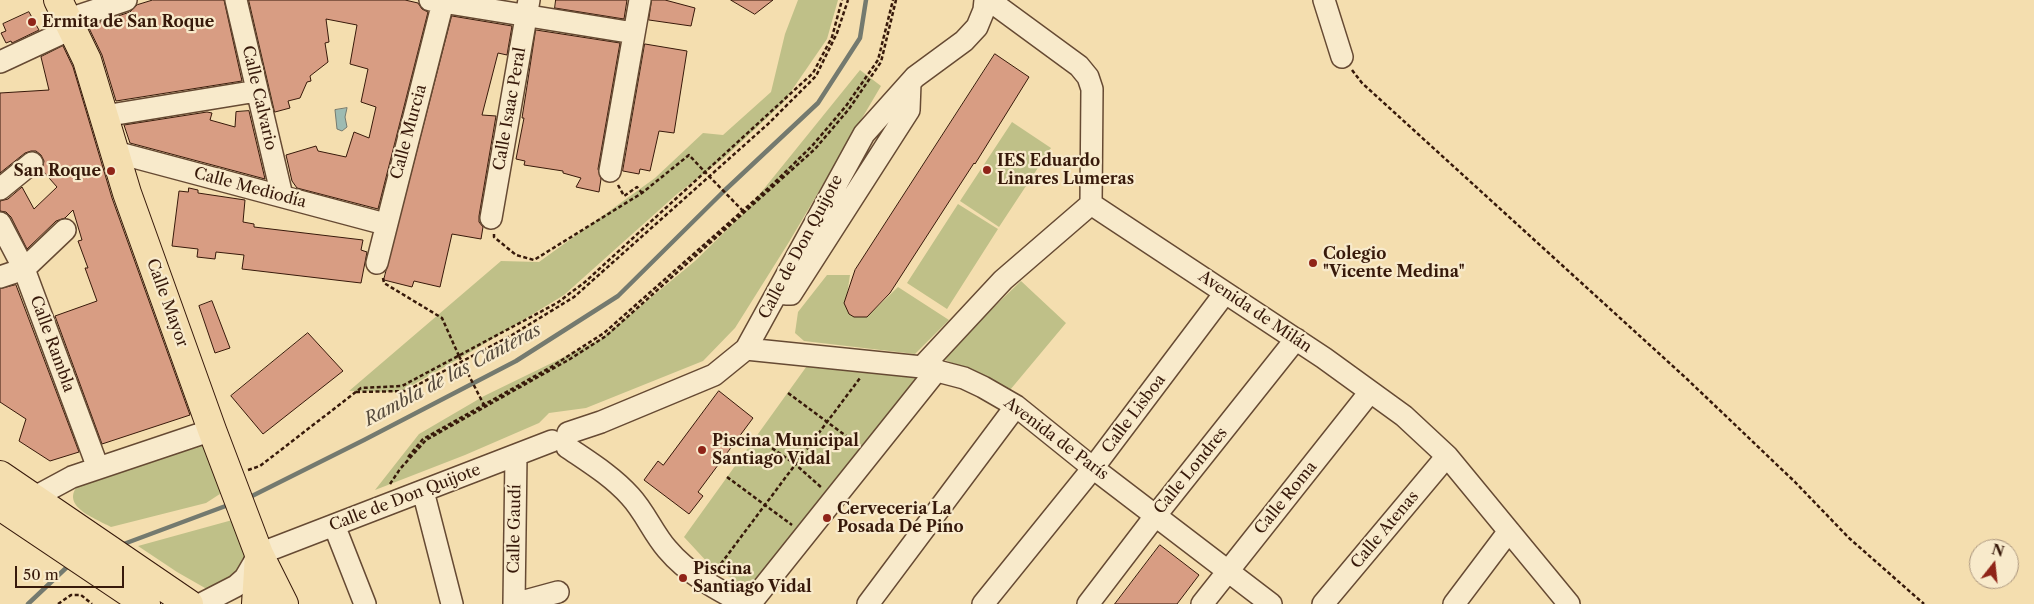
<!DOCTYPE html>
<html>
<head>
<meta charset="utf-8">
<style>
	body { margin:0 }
	#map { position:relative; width:2034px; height:604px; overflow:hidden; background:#f4deaf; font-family:"Libre Caslon Text",serif }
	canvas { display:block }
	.north { position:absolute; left:1969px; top:539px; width:50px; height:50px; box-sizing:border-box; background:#f8eacb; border:1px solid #ab967e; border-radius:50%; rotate:16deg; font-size:14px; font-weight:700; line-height:20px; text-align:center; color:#37190a }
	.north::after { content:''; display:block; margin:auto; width:18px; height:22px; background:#8f2418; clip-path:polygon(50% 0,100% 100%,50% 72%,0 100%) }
	.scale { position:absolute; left:15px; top:566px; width:109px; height:22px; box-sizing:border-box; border:2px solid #37190a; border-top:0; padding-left:6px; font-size:15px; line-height:18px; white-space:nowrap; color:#37190a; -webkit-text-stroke:4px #f8eacb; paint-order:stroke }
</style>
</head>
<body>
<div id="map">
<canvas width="2034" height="604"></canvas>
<div class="north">N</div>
<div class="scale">50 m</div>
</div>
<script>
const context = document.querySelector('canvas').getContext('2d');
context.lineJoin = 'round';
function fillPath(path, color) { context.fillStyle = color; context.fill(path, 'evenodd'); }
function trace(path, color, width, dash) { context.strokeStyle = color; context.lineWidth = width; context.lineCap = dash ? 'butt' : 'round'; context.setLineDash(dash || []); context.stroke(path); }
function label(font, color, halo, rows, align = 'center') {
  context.font = font + ' "Libre Caslon Text",serif'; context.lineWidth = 4.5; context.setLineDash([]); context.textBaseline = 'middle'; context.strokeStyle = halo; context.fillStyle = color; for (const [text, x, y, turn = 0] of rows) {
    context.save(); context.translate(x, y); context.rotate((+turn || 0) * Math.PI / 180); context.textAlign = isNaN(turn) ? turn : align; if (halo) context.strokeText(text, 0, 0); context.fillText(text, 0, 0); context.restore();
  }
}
const green = new Path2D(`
	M798 0H838L827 39 783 103 724 158 677 194 564 295 469 353 400 392 349 391 501 261 539 262 655 178 703 133 723 135 771 92 785 34Z
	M860 70 881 86 789 242 735 328 703 361 586 408 549 413 539 423 465 455 375 490 419 434 484 396 601 339 695 261 746 211Z
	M1012 122 1051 148 999 227 960 201Z
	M958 204 998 229 947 309 907 283Z
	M827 275H850L846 302 853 316 867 317 898 287 949 320 915 354 804 341 795 333 798 312Z
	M1021 281 1066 323 1010 390 941 358Z
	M809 363 925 378 754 593 709 564 684 537Z
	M205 444 223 492 206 503 111 527C93 517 56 505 82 481Z
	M236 519 246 560 244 571 221 590 205 588 177 572 138 546Z`);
const water = new Path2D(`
	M347 108 345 117 347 127 342 131 337 129 335 110Z`);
const stream = new Path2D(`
	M248 498 364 440 516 361 618 296 723 192 818 103 860 38 866 0
	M121 545 231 504
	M28 604 66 568 73 565`);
const building = new Path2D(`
	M153 0H224L242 81 116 101 102 55 88 26 130 12 137 5Z
	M249 0H405L418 3 422 9 428 12 378 209 297 188 292 181 286 155 316 146 318 151 346 157 354 132 369 138 376 107 361 102 368 69 350 64 357 25 326 19 329 42 325 43 328 62 310 76 311 81 307 82 300 98 288 101 290 108 275 112Z
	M556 0H627L624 19 555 8Z
	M652 0H665L695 8 691 26 649 20Z
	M731 0H773L755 14Z
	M29 12 39 30 12 43 11 41 6 43 1 33 6 31 3 24Z
	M452 16 512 26 507 55 498 53 482 115 496 116 479 216V222L483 227 481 239 452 234 440 287 414 281 412 287 384 280Z
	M536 30 620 43 598 169 601 179 599 192 576 187 581 178 563 173V171L524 165 525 161 516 159 524 118H522L527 86Z
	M645 44 687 51 674 133 659 131 650 171 640 169 639 174 623 171Z
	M63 46 73 67 112 198 190 415 102 444 55 316 97 301 85 268H88L78 241 82 240 73 210 65 218 56 221 27 249 11 217 6 212 0 211V201L8 199 22 187 34 209 57 187 42 170 44 161 41 155 36 151H31L25 153 0 173V93L49 90 41 57Z
	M995 54 1029 77 975 164 974 163 890 293 867 317H854L849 314 844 303 855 270Z
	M249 111 265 179 130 143 124 125 207 112 212 113 210 120 235 127 236 112Z
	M189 188 198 190V193L245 200 243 222 254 224V227L363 240 361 250 367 252 361 283 242 269 244 255 216 252 215 259 197 257 198 249 172 246 179 191 188 192Z
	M16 285 79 452 50 461 19 441 26 419 0 402V289Z
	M212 301 230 348 215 353 199 306Z
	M308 333 343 371 263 434 231 396Z
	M719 391 753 418 698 492 703 496 689 514 644 480 658 461 663 465Z
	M1160 545 1199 575 1177 604H1115Z`);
const path = new Path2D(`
	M1352 70 1362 83 1687 379 1795 482 1849 538 1924 604
	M618 185 624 196 637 187 642 193
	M494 234V237L516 255 534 260 642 193 689 155 704 171
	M383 278 384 283 442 318 459 356
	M356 392 406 391 512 335 574 297 768 124 816 76 837 33 848 0
	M788 393 857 444
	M756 437 795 464 822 488
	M408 457 423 439 551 367 604 333 774 183 812 146 846 106 878 60 893 0
	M248 470 260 466 361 388 402 386 557 303 585 282 813 73 832 37 842 0
	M727 477 792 525
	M390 484 400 469 426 440 570 359 606 336 815 149 849 109 881 62 896 0
	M717 569 860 378
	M58 604 71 595H81L92 604`);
const minor = new Path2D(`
	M236 0 282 196
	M430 0 634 33
	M989 0 1079 66 1088 77 1092 89 1091 204
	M1324 0 1342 57
	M69 19 126 0
	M0 62 73 28
	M104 116 257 91
	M115 152 385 224
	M610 171 640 0
	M0 189 32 163
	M1091 204 1324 358 1404 416 1447 456 1569 604
	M491 218 529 0
	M0 223 24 269 98 468
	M377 263 443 2
	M0 277 24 269 65 230
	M786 294H791L909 110 910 83
	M746 349 922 367 964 378 983 387 1016 406 1093 468 1271 604
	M922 367 1003 280 1091 204
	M568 433 601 422 714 375 746 349 864 134 915 77 964 41 977 27 984 10 985 0
	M567 447C589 462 612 476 630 496 645 512 653 533 667 549 688 574 716 589 745 604
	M423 491 452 604
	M33 498 72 477 212 430
	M334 525 365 604
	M201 604 236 586 245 578 259 554 552 441
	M514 604 516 455
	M514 604 558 592
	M750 604 937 370
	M868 604 1016 406
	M983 604 1093 468 1225 293
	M1088 604 1156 515 1296 339
	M1202 604 1370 392
	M1323 604 1447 456
	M1454 604 1509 531`);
const major = new Path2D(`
	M58 0 87 60 127 193 212 430 259 554 284 604
	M0 475 189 604
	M0 506 146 604
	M256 604 259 554`);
const pathBridge = new Path2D(`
	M704 171 744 212
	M459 356 485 407`);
const markers = [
	[32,22,5,"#8f2418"],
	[987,170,5,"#8f2418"],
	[111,171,5,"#8f2418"],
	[1313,263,5,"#8f2418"],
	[702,450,5,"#8f2418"],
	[827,518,5,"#8f2418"],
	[683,578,5,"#8f2418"]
];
const poiNames = [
	["Ermita de San Roque",42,22],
	["IES Eduardo",997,161],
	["Linares Lumeras",997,179],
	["San Roque",101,171,"right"],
	["Colegio",1323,254],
	["\"Vicente Medina\"",1323,272],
	["Piscina Municipal",712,441],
	["Santiago Vidal",712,459],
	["Cerveceria La",837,509],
	["Posada De Pino",837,527],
	["Piscina",693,569],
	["Santiago Vidal",693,587]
];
const streetNames = [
	["Calle Calvario",259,98,77],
	["Calle Isaac Peral",510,109,-80],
	["Calle Murcia",409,132,-75],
	["Calle Mediodía",250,188,15],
	["Calle de Don Quijote",801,247,-62],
	["Calle Mayor",167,303,70],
	["Avenida de Milán",1255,312,34],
	["Calle Rambla",52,344,70],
	["Calle Lisboa",1134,414,-53],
	["Avenida de París",1056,439,37],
	["Calle Londres",1191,471,-51],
	["Calle de Don Quijote",405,498,-21],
	["Calle Roma",1286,498,-51],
	["Calle Gaudí",515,529,-89],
	["Calle Atenas",1385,530,-50]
];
const waterNames = [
	["Rambla de las Canteras",453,375,-28]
];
fillPath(green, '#bfc088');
fillPath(water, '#9dbbb2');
trace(water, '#747a6f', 1);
trace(stream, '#747a6f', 4.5);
fillPath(building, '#d89d83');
trace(building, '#37190a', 1);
trace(minor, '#664a33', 24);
trace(major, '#37190a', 30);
trace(path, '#37190a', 2.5, [4, 2.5]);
trace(minor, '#f8eacb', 21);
trace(major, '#f4deaf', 28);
trace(pathBridge, '#37190a', 2.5, [4, 2.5]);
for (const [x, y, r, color] of markers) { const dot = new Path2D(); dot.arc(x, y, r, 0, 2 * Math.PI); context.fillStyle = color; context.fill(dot); trace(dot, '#f8eacb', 2); }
label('bold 16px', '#37190a', '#f8eacb', poiNames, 'left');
label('16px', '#37190a', '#f8eacb', streetNames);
label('italic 18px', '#564a3c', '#f8eacb', waterNames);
</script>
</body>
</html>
